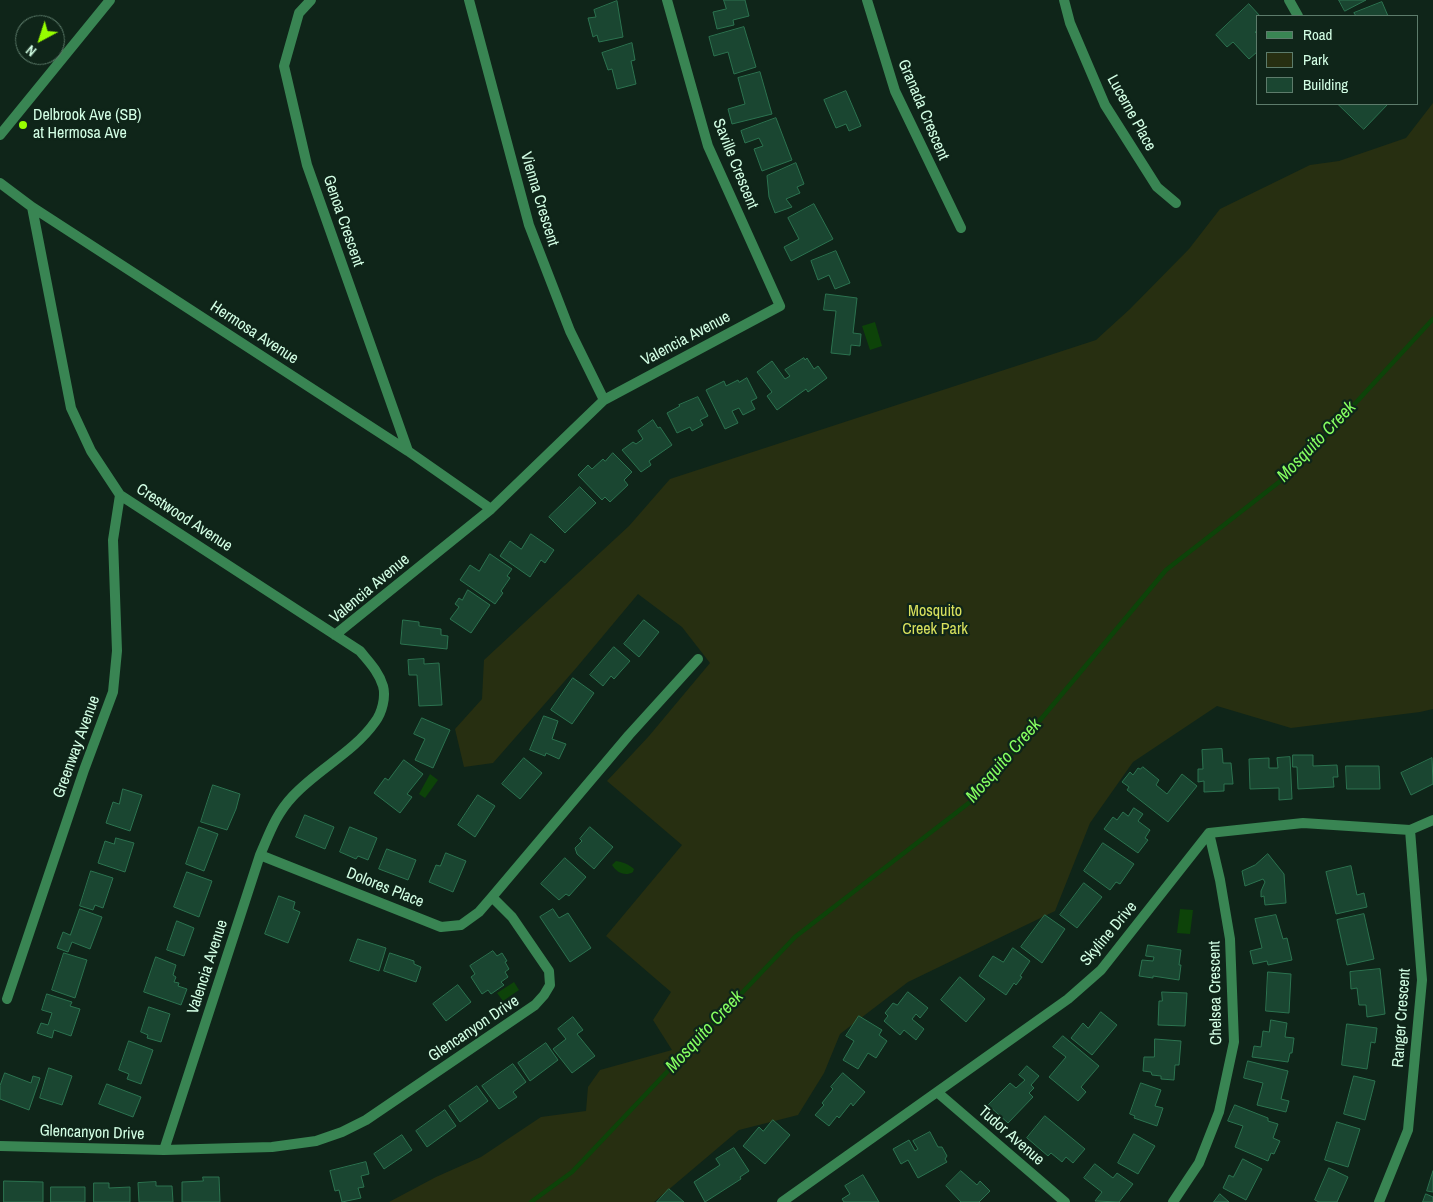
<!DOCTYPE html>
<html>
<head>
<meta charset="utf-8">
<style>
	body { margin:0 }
	#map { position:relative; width:1433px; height:1202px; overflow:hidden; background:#0f2519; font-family:"Archivo Narrow",sans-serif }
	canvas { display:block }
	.legend { position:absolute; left:1256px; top:15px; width:162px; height:90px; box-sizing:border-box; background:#0f2519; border:1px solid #5d7c6b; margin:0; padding:6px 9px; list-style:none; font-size:15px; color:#d3ffe5 }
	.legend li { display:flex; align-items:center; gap:10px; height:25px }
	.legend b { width:25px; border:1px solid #5d7c6b }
	.north { position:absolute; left:15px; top:15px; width:50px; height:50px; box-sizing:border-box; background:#0f2519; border:1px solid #5d7c6b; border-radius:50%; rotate:220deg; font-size:14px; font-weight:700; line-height:20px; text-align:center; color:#d3ffe5 }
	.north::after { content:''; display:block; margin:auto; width:18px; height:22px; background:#97fe00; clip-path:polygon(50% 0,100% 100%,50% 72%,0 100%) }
</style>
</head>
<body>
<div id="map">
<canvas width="1433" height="1202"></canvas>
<ul class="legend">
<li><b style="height:6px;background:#398553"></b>Road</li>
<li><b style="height:14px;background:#272f11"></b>Park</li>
<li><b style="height:14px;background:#1a4631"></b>Building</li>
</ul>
<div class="north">N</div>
</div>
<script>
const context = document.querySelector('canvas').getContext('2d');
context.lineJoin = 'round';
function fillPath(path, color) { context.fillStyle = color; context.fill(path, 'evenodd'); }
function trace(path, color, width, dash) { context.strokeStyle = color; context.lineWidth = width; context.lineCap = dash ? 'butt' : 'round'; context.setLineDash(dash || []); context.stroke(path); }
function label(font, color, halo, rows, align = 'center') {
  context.font = font + ' "Archivo Narrow",sans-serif'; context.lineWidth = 4.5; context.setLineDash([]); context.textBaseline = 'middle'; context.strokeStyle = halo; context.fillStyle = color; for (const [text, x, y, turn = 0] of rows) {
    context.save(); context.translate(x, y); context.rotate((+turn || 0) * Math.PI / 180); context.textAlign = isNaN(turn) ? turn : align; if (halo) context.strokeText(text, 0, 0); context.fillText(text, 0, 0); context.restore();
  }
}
const green = new Path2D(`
	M1433 103V709L1420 712 1291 728 1217 706 1133 762 1090 823 1055 911 908 982 840 1034 824 1073 798 1115 739 1130 654 1202H389L436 1177 481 1157 541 1117 586 1111 588 1087 600 1070 672 1050 653 1020 671 992 606 936 682 845 607 781 649 736 710 663 682 627 638 594 577 667 493 763 464 767 455 729 482 699 484 660 629 526 670 479 1096 340 1130 309 1189 249 1220 209 1310 165 1339 161 1406 138Z`);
const water = new Path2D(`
	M875 322 882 346 870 350 862 326Z
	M430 774 438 780 425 798 419 794Z
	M616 861C623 862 628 864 634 869L633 872C625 877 616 872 612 865Z
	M1180 909 1193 910 1190 934 1177 933Z
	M514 982 519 990 503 1001 497 993Z`);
const stream = new Path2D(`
	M531 1202 572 1172 795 937 974 799 1166 570 1292 472 1433 319`);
const building = new Path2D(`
	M724 0H745L749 16 733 20 734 25 717 29 713 12 726 9Z
	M1339 0H1366L1345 11Z
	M617 1 623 37 599 42 597 35 593 37 588 18 596 17 594 10Z
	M1382 2 1388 16H1356L1354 13Z
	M1249 4 1260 16H1257V31L1255 32 1257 34V52L1249 59 1233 42 1227 47 1216 35Z
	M744 27 756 67 734 74 728 52 714 56 709 37Z
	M632 43 635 60 631 61 636 84 617 89 612 69 608 70 602 53Z
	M760 72 772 114 732 124 728 109 745 104 738 78Z
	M846 91 861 126 849 131 846 124 836 128 824 100Z
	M1338 104H1388L1364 129Z
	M776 118 792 160 762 171 754 149 763 146 759 138 745 143 741 131Z
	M796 163 804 184 797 187 800 193 786 199 792 207 775 213 769 197 767 176Z
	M814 204 833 239 791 261 784 247 799 239 788 218Z
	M836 251 850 283 835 289 829 275 818 280 811 261Z
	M826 294 857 298 853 333 861 334 860 346 851 345 850 355 831 353 836 311 824 310Z
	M804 358 805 360 807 358 814 369 818 366 827 378 808 392 806 389 777 410 767 396 772 392 757 372 772 361 785 379 790 376 785 370Z
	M747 378 757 398 751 401 755 409 743 415 739 408 732 411 738 423 725 429 706 390 724 381 726 386 738 380 739 382Z
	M698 397 708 416 700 420 703 425 692 431 690 427 677 433 667 413 680 406 679 405Z
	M653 420 658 428 660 427 672 445 649 461 651 465 641 472 622 450 633 442 636 444 643 439 638 431Z
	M613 453 632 472 624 480 628 485 610 502 605 497 602 500 578 475 588 465 592 469 603 459 605 461Z
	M580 487 596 503 565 533 549 517Z
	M531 534 554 550 545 563 541 560 530 577 500 556 510 541 521 549Z
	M490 554 512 569 507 576 510 578 501 591 503 593 495 604 460 580 470 565 479 571Z
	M468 590 490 605 471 633 450 619 459 607 455 604 459 598 462 600Z
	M403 620 419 622V626L441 629V635L448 636 447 649 401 644Z
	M644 620 659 632 639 657 624 644Z
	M614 647 630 661 614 679 611 676 603 686 590 675Z
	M424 659V664L439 663 442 705 419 706 417 675H409L408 660Z
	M573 678 594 693 572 724 551 710Z
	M544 716 558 721 552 739 566 744 559 759 546 753 545 756 530 750Z
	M422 718 450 730 433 768 415 760 425 739 414 734Z
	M1222 749 1223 763H1231L1233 784H1224V791L1204 792V781L1198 782V769H1203L1202 750Z
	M1293 755H1313V766L1337 765 1338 777H1333L1334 787 1298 789 1297 767H1293Z
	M1290 757 1292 799 1279 800V788L1250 789 1249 759 1269 758V768H1278L1277 758Z
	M524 758 542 773 520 799 502 784Z
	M1432 758 1433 784 1411 795 1401 773Z
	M404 760 423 774 407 794 412 797 400 813 374 793 385 778 388 780Z
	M1346 766H1379L1380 789H1347Z
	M1143 767 1159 780 1156 785 1167 794 1182 774 1197 786 1168 822 1127 790 1129 787 1122 782 1130 772 1133 775 1138 768 1140 769Z
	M213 785 240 794 236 809 227 830 201 822Z
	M123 789 142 795 130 831 106 823 113 802 119 804Z
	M478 795 495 806 475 837 458 825Z
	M1134 808 1143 814 1138 821 1150 830 1145 838 1148 840 1138 853 1104 829 1113 817 1117 820 1123 812 1128 816Z
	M305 815 334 827 325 849 296 837Z
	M199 827 218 834 204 871 186 864Z
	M350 827 377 838 368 860 358 856 356 859 340 852Z
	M590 827 613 847 594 869 577 854 575 848 582 841 580 839Z
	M116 838 134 843 125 872 98 863 105 841 114 844Z
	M1103 843 1134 864 1120 884 1116 882 1110 890 1084 871Z
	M387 849 416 860 408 880 379 869Z
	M446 853 466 861 453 892 429 882 436 865 440 866Z
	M1268 854 1284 874 1286 903 1265 905 1264 896 1261 897V891L1265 882 1263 879 1245 886 1242 871 1255 865Z
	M565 858 586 877 569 896 566 894 559 900 541 884Z
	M1351 866 1357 895 1364 893 1367 907 1336 914 1326 872Z
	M91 871 113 878 103 908 95 905 93 910 80 906Z
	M187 872 212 881 199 917 174 907Z
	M1084 883 1102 897 1077 928 1060 915Z
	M279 896 295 902 293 909 300 912 288 943 265 934Z
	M80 909 102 917 90 949 72 942 68 952 57 948 63 932 70 935Z
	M553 909 559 918 568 913 591 948 570 962 540 917Z
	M1364 914 1374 959 1347 965 1337 920Z
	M1045 915 1065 929 1042 963 1021 947Z
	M1276 915 1283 939 1287 938 1292 960 1268 965 1267 961 1253 964 1250 951 1262 948 1255 919Z
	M177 921 194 928 184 956 167 950Z
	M358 939 386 948 379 971 350 961Z
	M1148 945 1181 950 1179 965H1181L1179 980 1153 976V978L1139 976 1142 960 1153 961 1154 957 1146 956Z
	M1013 948 1030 961 1020 976 1022 977 1016 985 1014 983 1006 995 979 976 993 956 1003 962Z
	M493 951 497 956 502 953 507 961 505 962 509 969 505 972 508 977 501 982 504 985 491 994 488 990 482 994 471 977 475 974 470 966Z
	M64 953 87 960 75 998 52 990Z
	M390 953 414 961V964L421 967 416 982 384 971Z
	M156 957 176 965 173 975 176 977 174 982 179 983 178 986 187 989 181 1005 144 992Z
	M1380 969 1385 1014 1367 1017 1366 1005H1359L1357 988 1351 989 1350 972Z
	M1268 972 1291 974 1289 1013 1266 1011Z
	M960 977 985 999 966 1022 941 1000Z
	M458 985 471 1002 446 1021 433 1004Z
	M908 992 928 1008 920 1018 916 1014 912 1019 924 1029 916 1040 904 1030 900 1035 884 1021 888 1016 885 1013 893 1003 897 1005Z
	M1162 992 1187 993 1185 1026 1158 1025 1159 1001H1162Z
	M47 994 72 1002 70 1006 80 1009 71 1036 54 1030 52 1038 37 1033 41 1023 48 1025 52 1013 42 1010Z
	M149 1007 170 1014 161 1042 147 1038 148 1035 141 1032Z
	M1101 1012 1117 1025 1092 1055 1071 1038 1083 1023 1088 1028Z
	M859 1016 882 1030 879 1035 887 1041 876 1058 868 1053 858 1069 843 1060 854 1041 846 1036Z
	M573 1017 583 1030 577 1034 595 1056 572 1073 553 1049 566 1039 558 1029Z
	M1271 1020 1287 1023 1285 1037 1294 1038 1292 1053H1290L1288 1062 1252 1057 1254 1046 1261 1047 1263 1031 1269 1032Z
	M1347 1024 1377 1028 1375 1043 1371 1042 1367 1069 1342 1065Z
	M1063 1036 1099 1066 1081 1087 1086 1092 1078 1101 1049 1077 1066 1057 1053 1047Z
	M1155 1039 1181 1041 1179 1065H1175L1174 1080 1161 1079V1076L1152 1075 1151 1072 1143 1071 1144 1057H1154Z
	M129 1041 153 1050 141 1084 127 1079 129 1074 119 1070Z
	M546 1043 558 1060 530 1081 518 1063Z
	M1248 1061 1288 1071 1281 1099 1289 1101 1286 1112 1257 1105 1263 1083 1244 1078Z
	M513 1064 526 1082 513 1092 517 1097 499 1109 482 1086Z
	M1027 1066 1039 1076 1031 1085 1034 1088 1029 1093 1033 1097 1008 1123 988 1105 1010 1083 1016 1088 1025 1080 1019 1075Z
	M49 1068 72 1076 62 1105 40 1098Z
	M5 1073 31 1083 33 1076 40 1078 29 1110 0 1099V1086Z
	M843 1073 865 1092 853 1106 851 1103 839 1118 837 1116 829 1126 815 1115 824 1105 822 1103 833 1089 831 1087Z
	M1354 1076 1375 1081 1365 1120 1344 1114Z
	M1141 1083 1161 1090 1155 1106 1163 1108 1157 1126 1134 1118 1135 1116 1130 1114Z
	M107 1084 141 1097 133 1117 99 1104Z
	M477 1086 488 1101 460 1122 449 1106Z
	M1235 1105 1268 1118V1121L1278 1124 1273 1138 1280 1141 1274 1154 1271 1153 1268 1161 1235 1147 1243 1126 1228 1121Z
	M445 1110 456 1126 427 1147 416 1131Z
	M1045 1116 1085 1149 1073 1163 1066 1157 1062 1162 1051 1153 1048 1156 1027 1138Z
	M773 1120 790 1135 765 1164 743 1146 759 1127 763 1131Z
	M1337 1122 1360 1129 1348 1167 1325 1160Z
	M930 1132 938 1147H942L947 1156 945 1159 947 1162 918 1178 908 1160 901 1164 893 1149 909 1140 915 1151 918 1149 913 1141Z
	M1134 1134 1155 1146 1138 1174 1118 1163Z
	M402 1135 412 1150 384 1169 374 1154Z
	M734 1148 749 1171 740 1177 741 1179 705 1202 694 1182 720 1165 716 1159Z
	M1243 1159 1262 1169 1246 1200 1223 1188 1229 1175 1233 1177Z
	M366 1162 369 1174 361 1176 364 1187 358 1188 361 1198 342 1202 339 1190 335 1191 330 1171Z
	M1095 1164 1113 1178 1117 1173 1133 1184 1119 1202 1095 1201 1102 1192 1084 1178Z
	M1329 1168 1348 1177 1337 1202H1319L1315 1200Z
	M961 1171 977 1185 980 1181 990 1191 979 1202H961L946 1186Z
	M1433 1171V1192L1427 1191Z
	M863 1175 879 1202H844L842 1199 850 1194 845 1186Z
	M203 1177H219L220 1202H182V1182L203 1181Z
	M4 1181 43 1182V1202H4Z
	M156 1182V1186H172L173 1202H139L138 1183Z
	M94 1183H109V1188L130 1187V1202H94Z
	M51 1187H85V1202H51Z
	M669 1189 684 1202H657Z
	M1220 1194 1229 1202H1214Z
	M1426 1194 1433 1197V1202H1423Z`);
const minor = new Path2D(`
	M311 0 299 13 284 66 307 165 408 451
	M469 0 529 225 570 331 604 400
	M867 0 895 91 961 228
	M1064 0 1070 23 1105 105 1157 187 1176 203
	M1289 0 1298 16
	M0 183 32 207 408 451 491 509
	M32 207 71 408 91 451 120 495 360 651C369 662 379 672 383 686 386 697 382 713 375 722 354 752 318 769 293 796 276 814 270 832 260 855L164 1150
	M335 635 491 509 604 400 780 306 708 146 667 0
	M260 855 441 927 461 925 479 912 492 897
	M7 999 84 770 113 692 117 651 113 540 120 495
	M937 1092 1065 1202
	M0 1146 164 1150 272 1147 316 1141 342 1132 366 1120 535 1005 544 995 550 985 549 971 512 917 492 897 629 735 698 659
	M782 1202 1068 999 1101 970 1209 833 1303 823 1410 830 1433 820
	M1173 1202 1199 1163 1219 1112 1234 1042 1230 939 1220 880 1209 833
	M1379 1202 1408 1130 1422 980 1410 830`);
const tertiary = new Path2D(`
	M0 135 110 0`);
const markers = [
	[23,125,5,"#97fe00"]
];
const streetNames = [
	["Granada Crescent",923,110,67],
	["Lucerne Place",1131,113,61],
	["Saville Crescent",735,164,68],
	["Vienna Crescent",539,199,73],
	["Genoa Crescent",343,221,71],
	["Hermosa Avenue",254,333,33],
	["Valencia Avenue",686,339,-28],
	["Crestwood Avenue",184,518,33],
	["Valencia Avenue",370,589,-40],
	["Greenway Avenue",77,747,-70],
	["Dolores Place",385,888,22],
	["Skyline Drive",1109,934,-50],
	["Valencia Avenue",208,967,-72],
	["Chelsea Crescent",1216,993,-91],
	["Ranger Crescent",1402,1018,-86],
	["Glencanyon Drive",474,1029,-34],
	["Glencanyon Drive",92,1133,2],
	["Tudor Avenue",1011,1136,41]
];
const poiNames = [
	["Delbrook Ave (SB)",33,116],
	["at Hermosa Ave",33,134]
];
const parkNames = [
	["Mosquito",935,612],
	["Creek Park",935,630]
];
const waterNames = [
	["Mosquito Creek",1317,442,-46],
	["Mosquito Creek",1004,761,-49],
	["Mosquito Creek",705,1032,-47]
];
fillPath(green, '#272f11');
fillPath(water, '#0d4309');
trace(stream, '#0d4309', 4.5);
fillPath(building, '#1a4631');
trace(building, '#2c7350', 1);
trace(minor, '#398553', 10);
trace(tertiary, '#398553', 10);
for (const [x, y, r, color] of markers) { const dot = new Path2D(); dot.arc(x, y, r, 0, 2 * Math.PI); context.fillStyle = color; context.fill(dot); trace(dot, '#0f2519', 2); }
label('16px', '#d3ffe5', '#0f2519', streetNames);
label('16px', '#d3ffe5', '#0f2519', poiNames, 'left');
label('16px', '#d9e15d', '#0f2519', parkNames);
label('italic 18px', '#85ff61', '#0f2519', waterNames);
</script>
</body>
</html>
